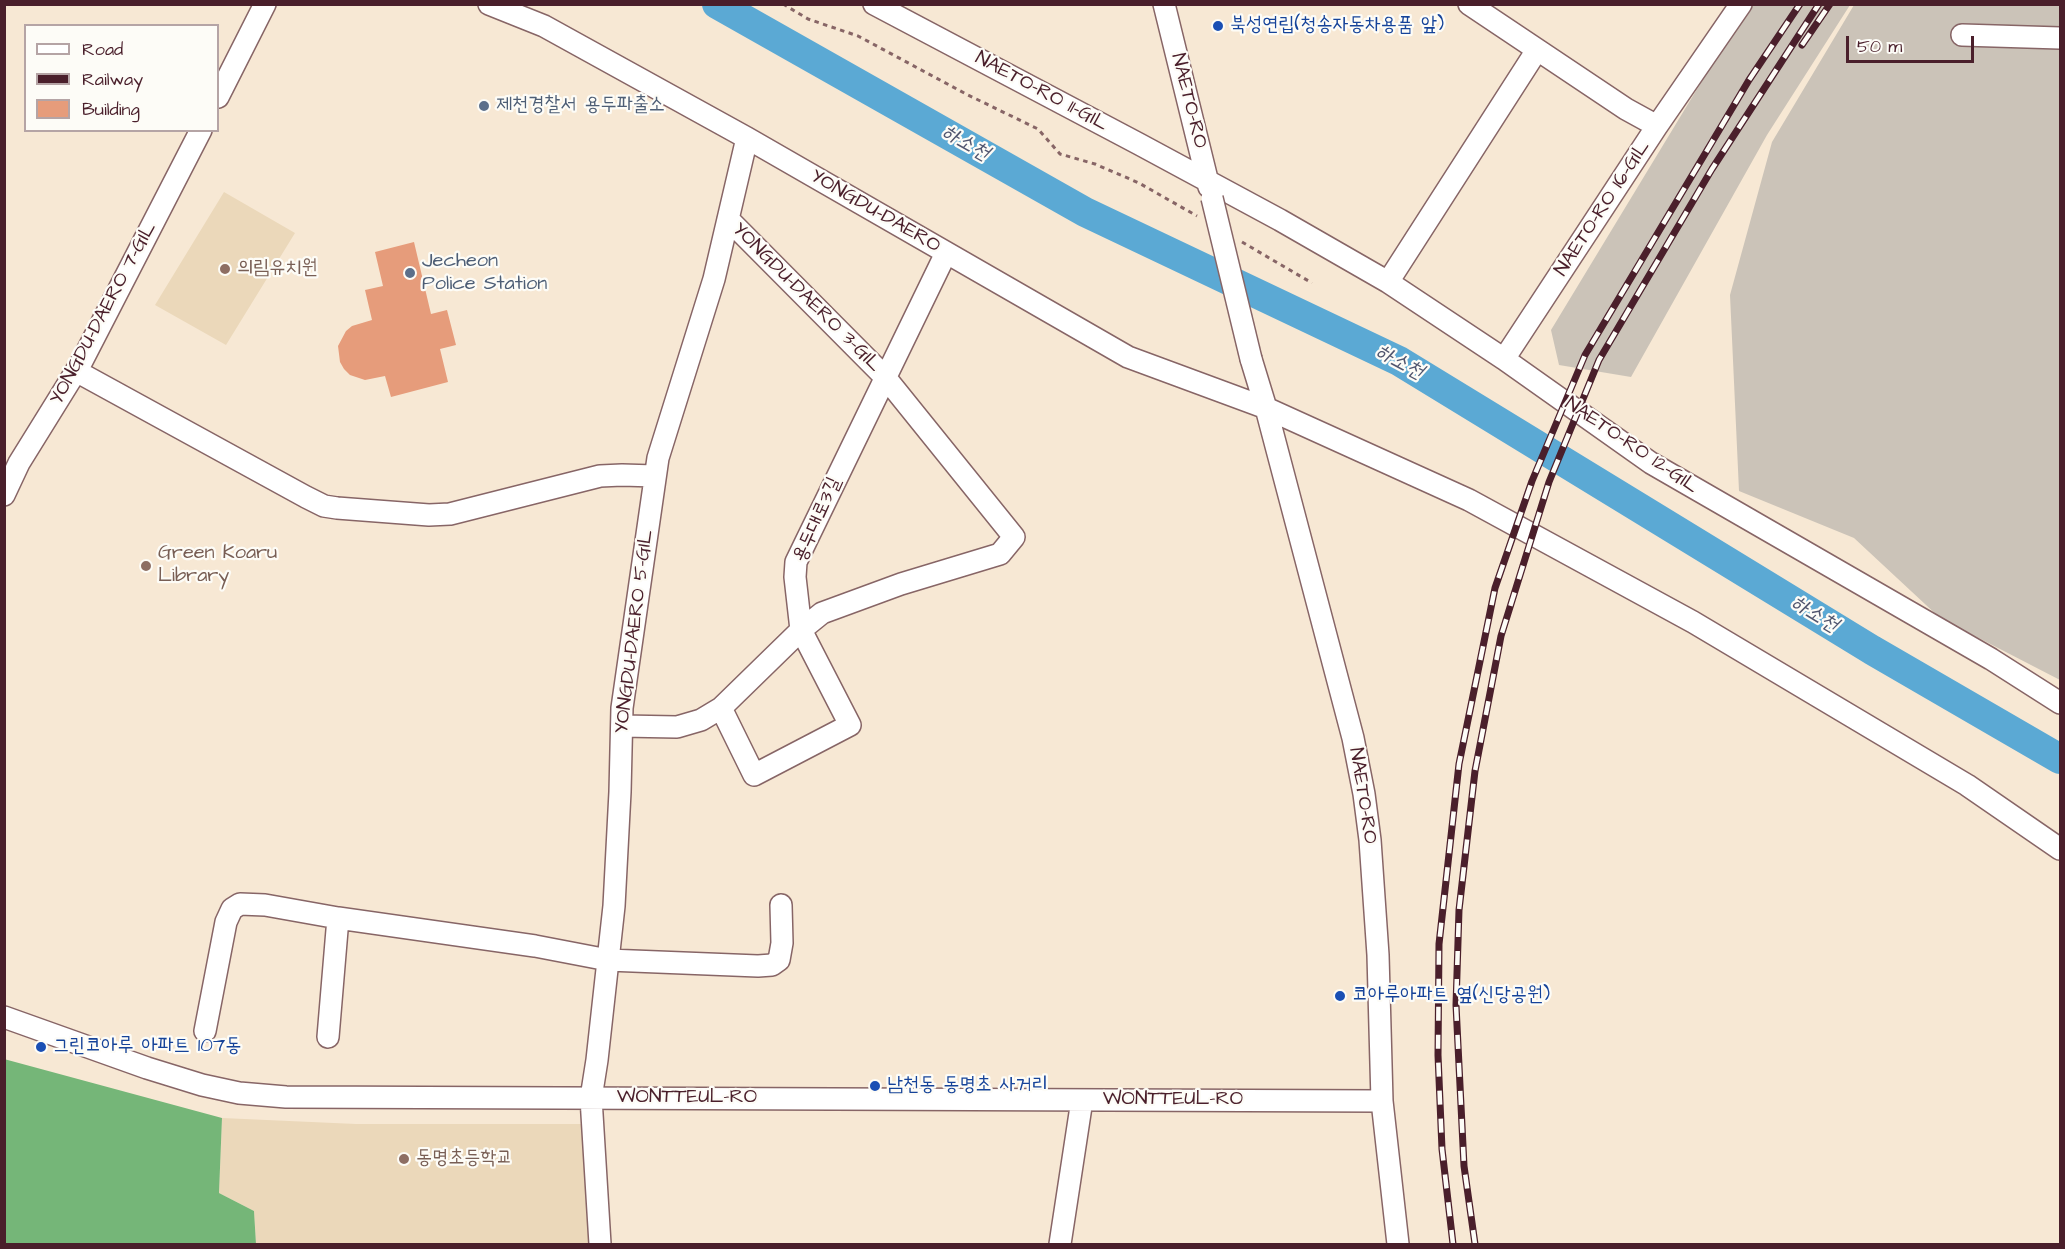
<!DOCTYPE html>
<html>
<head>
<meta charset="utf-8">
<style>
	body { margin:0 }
	#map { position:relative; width:2065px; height:1249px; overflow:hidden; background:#f7e8d4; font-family:"Architects Daughter",sans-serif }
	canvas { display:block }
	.frame { position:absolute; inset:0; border:6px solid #4a1f2b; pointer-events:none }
	.legend { position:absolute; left:24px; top:24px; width:195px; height:108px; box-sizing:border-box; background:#fdfcf7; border:2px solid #b5a4a5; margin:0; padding:8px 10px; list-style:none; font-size:18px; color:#4a1f2b }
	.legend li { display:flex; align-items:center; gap:12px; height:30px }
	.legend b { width:30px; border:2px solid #b5a4a5 }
	.scale { position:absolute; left:1846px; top:36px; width:128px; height:27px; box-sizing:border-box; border:3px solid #4a1f2b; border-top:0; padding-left:8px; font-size:18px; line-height:21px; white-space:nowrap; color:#4a1f2b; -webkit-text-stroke:4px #fdfcf7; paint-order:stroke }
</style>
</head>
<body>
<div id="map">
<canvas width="2065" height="1249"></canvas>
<div class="frame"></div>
<ul class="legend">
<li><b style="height:8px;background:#fff"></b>Road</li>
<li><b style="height:8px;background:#4a1f2b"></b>Railway</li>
<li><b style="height:16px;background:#e69c7b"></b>Building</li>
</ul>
<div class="scale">50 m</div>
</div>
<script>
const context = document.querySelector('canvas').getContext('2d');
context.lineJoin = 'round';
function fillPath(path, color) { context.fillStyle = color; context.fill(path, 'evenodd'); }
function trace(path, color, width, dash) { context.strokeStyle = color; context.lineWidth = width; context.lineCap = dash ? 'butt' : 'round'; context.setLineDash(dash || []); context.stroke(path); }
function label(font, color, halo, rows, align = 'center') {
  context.font = font + ' "Architects Daughter","Poor Story",sans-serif'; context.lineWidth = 4.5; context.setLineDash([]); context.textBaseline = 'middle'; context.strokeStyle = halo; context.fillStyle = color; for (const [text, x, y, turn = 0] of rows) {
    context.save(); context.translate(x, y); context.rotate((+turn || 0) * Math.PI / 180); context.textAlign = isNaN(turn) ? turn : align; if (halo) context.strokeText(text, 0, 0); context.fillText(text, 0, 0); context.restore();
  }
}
const built = new Path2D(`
	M224 192 295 233 226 345 155 305Z
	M222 1118 356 1124H587L590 1244H256L254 1211 219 1193Z`);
const industrial = new Path2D(`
	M1748 5H1850L1767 135 1631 377 1559 365 1551 330Z
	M1854 5H2060V680L1940 618 1854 538 1739 491 1730 295 1772 142Z`);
const forest = new Path2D(`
	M4 1059 222 1118 219 1193 254 1211 256 1244H5Z`);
const river = new Path2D(`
	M717 4 1085 212 1399 361 1872 650 2060 759`);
const building = new Path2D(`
	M414 242 431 314 447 310 456 345 440 349 448 382 391 397 385 376 365 380 350 375 344 369 340 362 338 346 346 331 352 326 372 320 365 290 383 286 375 252Z`);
const path = new Path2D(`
	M783 4 808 19 858 36 968 95 1038 129 1060 154 1095 164 1139 183 1197 216
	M1242 242 1312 283`);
const minor = new Path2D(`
	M489 4 544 26 747 138 1128 357 1266 408 1469 500 1693 622 1967 785 2060 849
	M874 4 1139 144 1280 220 1388 282 1504 359 1651 463 1991 659 2060 703
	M1164 4 1209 187
	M1469 4 1626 109 1657 126 1504 359
	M1962 35 2060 38
	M218 97 265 4
	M1657 126 1741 4
	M1388 282 1537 50
	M1251 359 1266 408 1353 738 1364 794 1370 840 1378 955 1382 1101 1398 1244
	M76 371 306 497 324 506 337 508 429 515 450 514 600 476 622 475 655 476
	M4 495 19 463 81 363 201 130
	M721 708 754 775 850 725 801 630 795 577 796 562 946 253
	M622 726 677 727 701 720 721 708 801 630 822 613 901 584 1000 554 1014 537 885 377 728 219
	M4 1017 147 1068 202 1085 239 1093 286 1097 1382 1101
	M205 1031 226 922 232 909 240 904 265 905 338 918 535 946 608 960 758 966 772 965 779 960 782 943 781 905
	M328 1037 338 918
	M600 1244 591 1098 597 1060 614 906 620 792 622 708 658 458 714 279 747 138
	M1060 1244 1082 1100`);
const rail = new Path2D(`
	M1802 45 1830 4
	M1453 1244 1442 1149 1438 1055 1439 944 1459 764 1495 588 1532 481 1585 355 1749 80 1800 4
	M1475 1244 1464 1166 1456 1005 1459 910 1475 771 1501 636 1549 482 1599 360 1712 169 1819 4`);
const minorBridge = new Path2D(`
	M1212 198 1251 359`);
const markers = [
	[1218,26,6,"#1a4fb4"],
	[484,106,6,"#5c6f8a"],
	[225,269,6,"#8d6e63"],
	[410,273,6,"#5c6f8a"],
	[146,566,6,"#8d6e63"],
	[1340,996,6,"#1a4fb4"],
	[41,1047,6,"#1a4fb4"],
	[875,1086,6,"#1a4fb4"],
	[404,1159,6,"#8d6e63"]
];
const transitNames = [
	["북성연립(청송자동차용품 앞)",1230,26],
	["코아루아파트 옆(신당공원)",1352,996],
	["그린코아루 아파트 107동",53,1047],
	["남천동 동명초 사거리",887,1086]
];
const streetNames = [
	["NAETO-RO 11-GIL",1041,92,28],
	["NAETO-RO",1188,101,76],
	["NAETO-RO 16-GIL",1603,209,-57],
	["YONGDU-DAERO",875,212,30],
	["YONGDU-DAERO 3-GIL",806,298,45],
	["YONGDU-DAERO 7-GIL",104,314,-62],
	["NAETO-RO 12-GIL",1631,446,34],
	["용두대로3길",818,520,-66],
	["YONGDU-DAERO 5-GIL",635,632,-83],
	["NAETO-RO",1362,796,81],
	["WONTTEUL-RO",687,1098],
	["WONTTEUL-RO",1173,1100]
];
const serviceNames = [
	["제천경찰서 용두파출소",496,106],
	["Jecheon",422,262],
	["Police Station",422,285]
];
const educationNames = [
	["의림유치원",237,269],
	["Green Koaru",158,554],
	["Library",158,577],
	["동명초등학교",416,1159]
];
const waterNames = [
	["하소천",965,144,29],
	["하소천",1399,363,28],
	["하소천",1814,615,31]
];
fillPath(built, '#ebd8ba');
fillPath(industrial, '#cbc3b8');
fillPath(forest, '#75b678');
trace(river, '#5ba9d4', 30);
fillPath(building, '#e69c7b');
trace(minor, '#876566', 24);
trace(path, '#876566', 3, [4.5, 4.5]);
trace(minor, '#fff', 21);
trace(rail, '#4a1f2b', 7);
trace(rail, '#fdfcf7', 4.5, [14]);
trace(minorBridge, '#876566', 24, []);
trace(minorBridge, '#fff', 21);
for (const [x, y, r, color] of markers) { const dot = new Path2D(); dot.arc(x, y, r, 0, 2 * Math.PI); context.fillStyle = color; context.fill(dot); trace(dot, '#fdfcf7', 2); }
label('20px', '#164399', '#fdfcf7', transitNames, 'left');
label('20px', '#4a1f2b', '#fdfcf7', streetNames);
label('20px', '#4e5e75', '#fdfcf7', serviceNames, 'left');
label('20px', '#785e54', '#fdfcf7', educationNames, 'left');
label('italic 21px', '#51566f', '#fdfcf7', waterNames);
</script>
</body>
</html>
